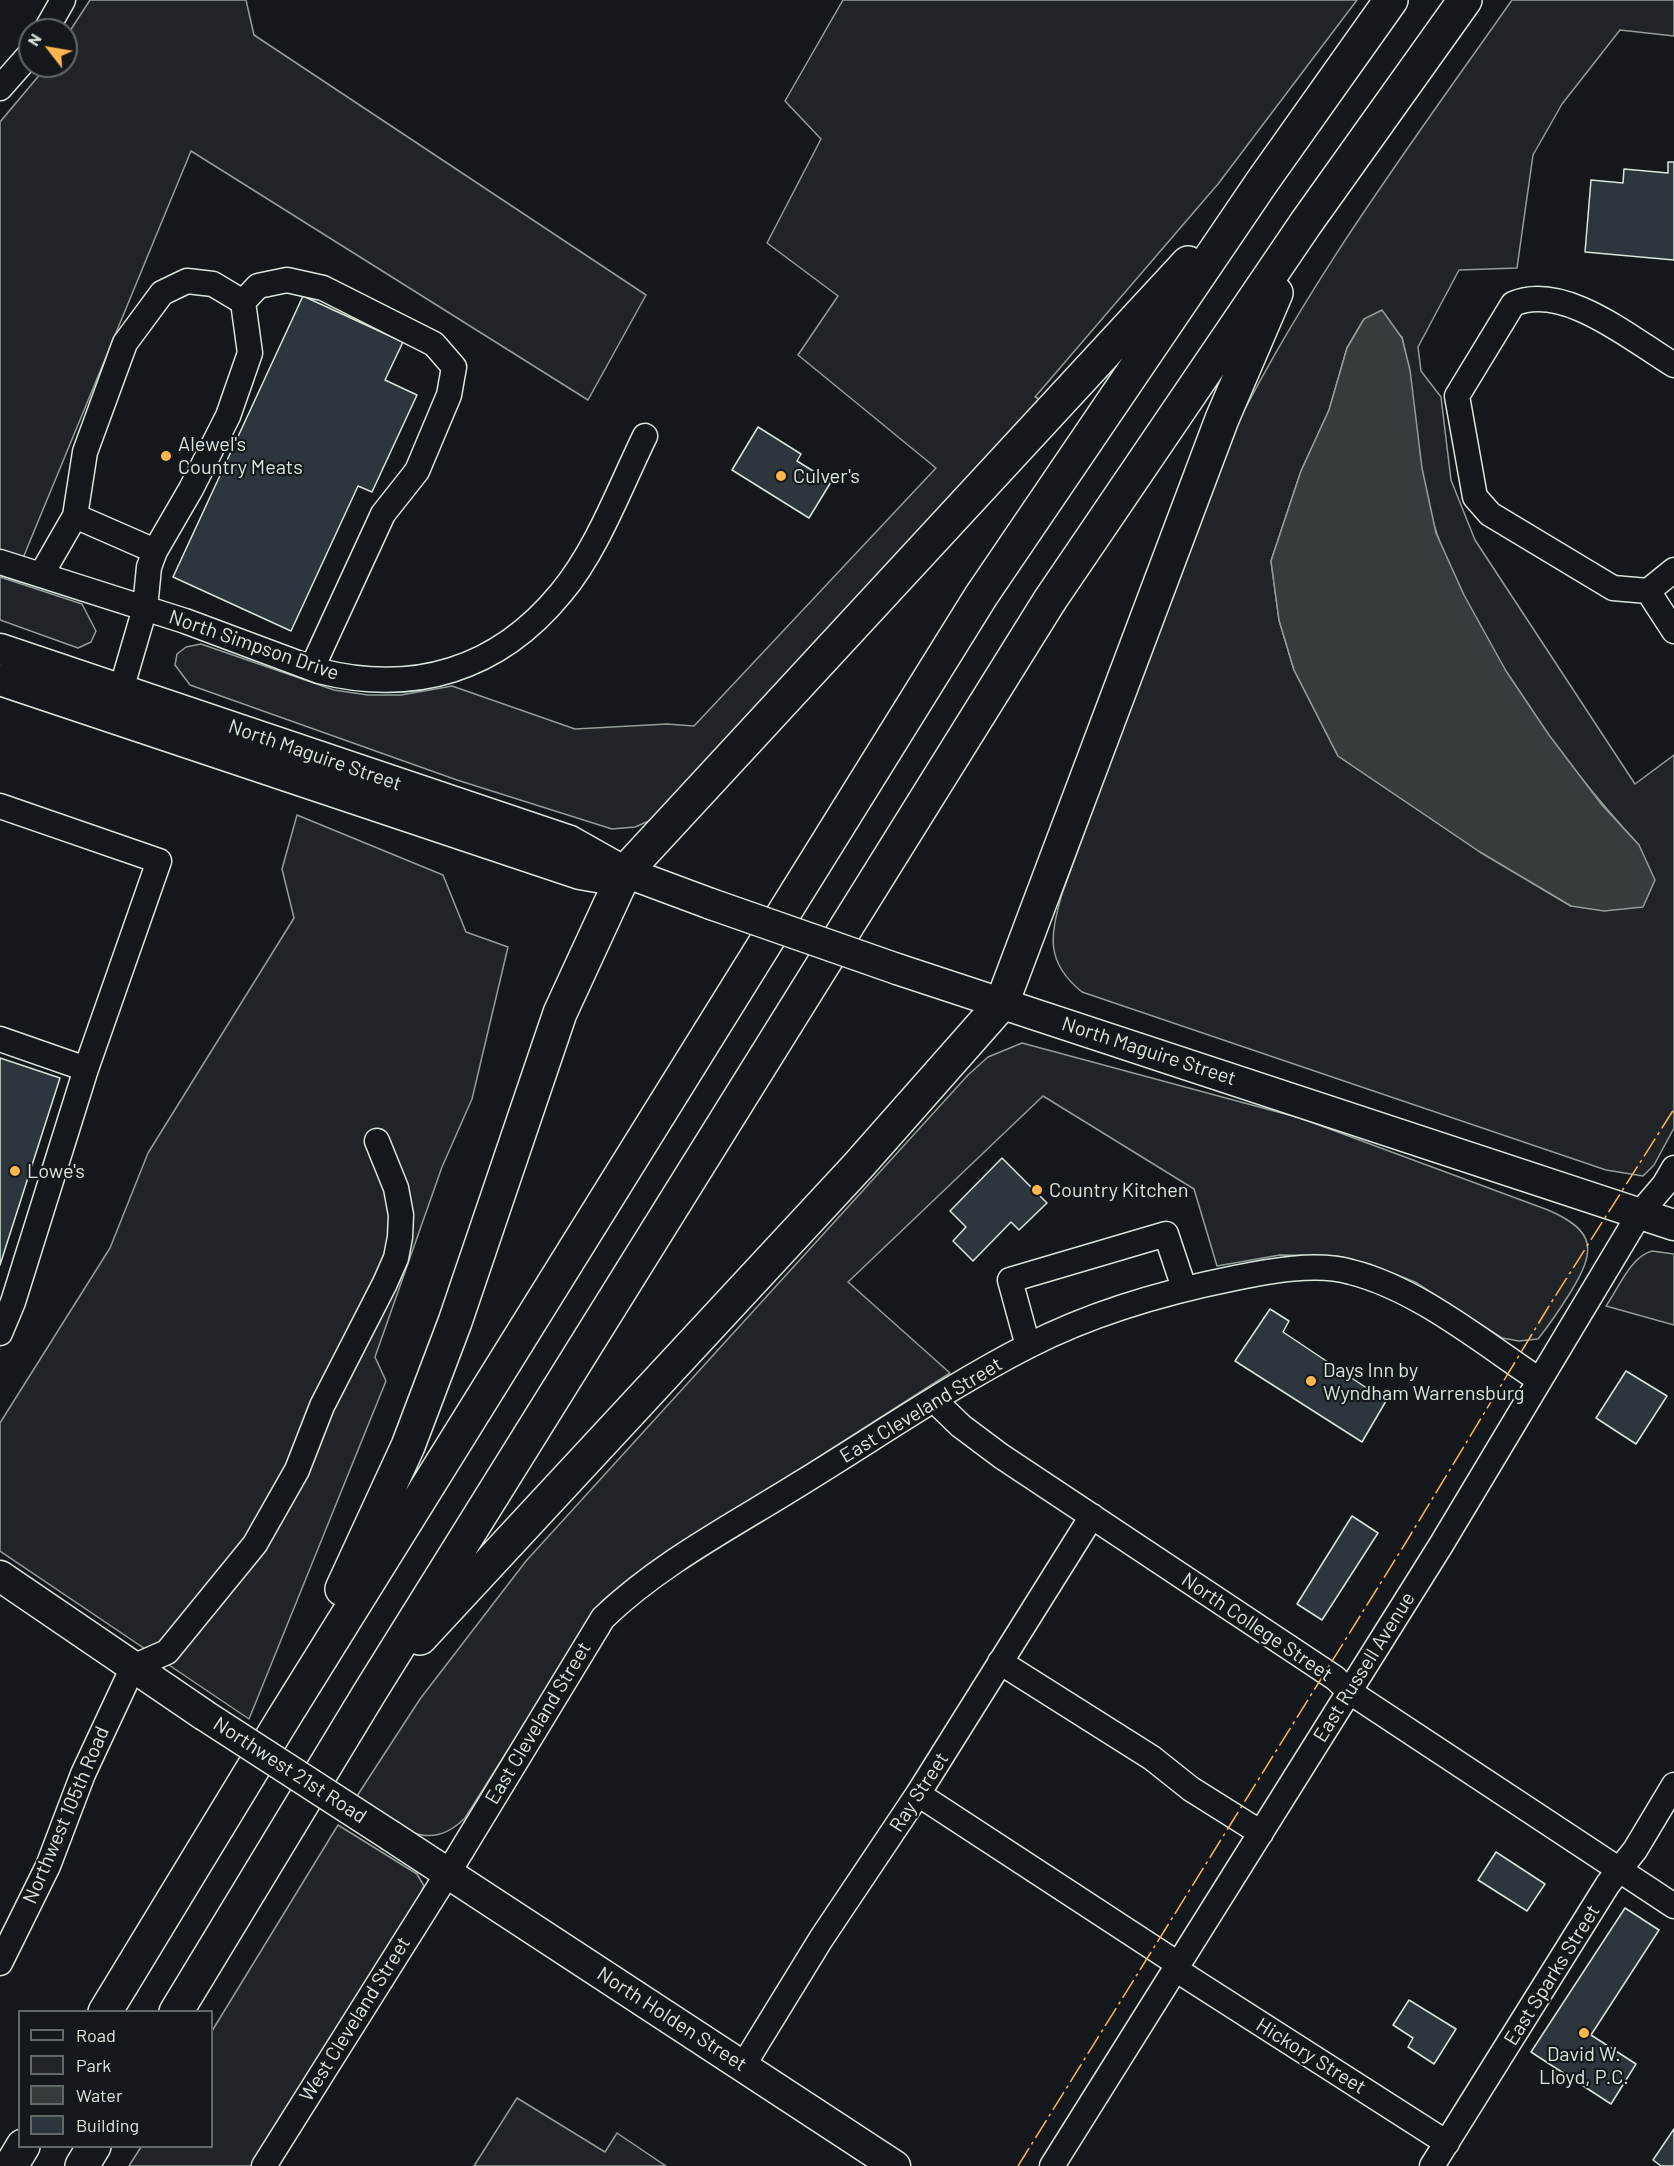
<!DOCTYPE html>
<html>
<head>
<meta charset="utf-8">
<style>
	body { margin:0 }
	#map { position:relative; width:1674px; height:2166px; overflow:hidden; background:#14181c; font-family:Barlow,sans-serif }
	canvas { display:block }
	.legend { position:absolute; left:18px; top:2010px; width:195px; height:138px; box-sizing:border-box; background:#14181c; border:2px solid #626a69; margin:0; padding:8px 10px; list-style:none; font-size:18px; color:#d8e6dc }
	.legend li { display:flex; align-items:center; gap:12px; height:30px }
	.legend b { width:30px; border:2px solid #626a69 }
	.north { position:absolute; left:18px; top:18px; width:60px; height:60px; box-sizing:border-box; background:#14181c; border:2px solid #626a69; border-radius:50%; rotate:301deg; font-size:16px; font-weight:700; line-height:24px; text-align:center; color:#d8e6dc }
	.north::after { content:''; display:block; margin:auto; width:21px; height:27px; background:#ffb74d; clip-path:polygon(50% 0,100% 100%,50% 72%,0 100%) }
</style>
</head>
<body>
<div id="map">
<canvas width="1674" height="2166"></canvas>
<ul class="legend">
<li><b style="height:8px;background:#14181c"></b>Road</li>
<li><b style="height:16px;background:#202428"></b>Park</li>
<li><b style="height:16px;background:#363b3e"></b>Water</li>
<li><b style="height:16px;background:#2c363c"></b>Building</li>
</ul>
<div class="north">N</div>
</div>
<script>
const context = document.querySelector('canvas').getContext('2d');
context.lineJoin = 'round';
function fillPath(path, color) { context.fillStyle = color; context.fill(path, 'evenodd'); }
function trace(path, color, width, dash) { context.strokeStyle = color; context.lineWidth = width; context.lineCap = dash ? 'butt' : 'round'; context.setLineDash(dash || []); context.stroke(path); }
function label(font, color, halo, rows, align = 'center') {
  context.font = font + ' Barlow,sans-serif'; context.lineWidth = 4.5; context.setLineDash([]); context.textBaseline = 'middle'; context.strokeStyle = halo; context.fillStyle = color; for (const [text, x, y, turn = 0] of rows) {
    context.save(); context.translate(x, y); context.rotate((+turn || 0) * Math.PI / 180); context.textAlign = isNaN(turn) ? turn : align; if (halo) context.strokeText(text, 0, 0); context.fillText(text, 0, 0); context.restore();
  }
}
const green = new Path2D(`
	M90 0H246L254 35 646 295 588 400 191 151 23 558 0 550V122L47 66H66V37Z
	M843 0H1357L1218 184 1035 397 1044 401 826 638 649 821 635 827 612 829 457 780 190 685 175 665 177 654 186 647 201 644 334 690 368 695H401L452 686 575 729 667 724 694 726 936 468 798 355 838 296 767 243 821 139 785 101Z
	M1512 0H1674V36L1620 30 1562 104 1533 155 1517 268 1459 270 1418 347 1421 371 1441 397 1451 480 1475 540 1635 784 1674 755V1128L1654 1165 1643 1176 1606 1170 1082 992C1045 962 1050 936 1062 894L1222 455C1299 293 1409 147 1512 0ZM1364 319 1402 337C1418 402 1415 472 1437 534 1475 642 1561 761 1639 845L1571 906 1480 852 1338 756 1294 670 1279 620 1271 561 1301 471 1329 410 1347 348Z
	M0 577 82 604 96 631 91 642 78 648 0 620Z
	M297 815 443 875 466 932 508 947 472 1099 442 1167 375 1357 386 1381 249 1719 0 1551V1423L110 1248 148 1153 294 918 282 869Z
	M1022 1043 1300 1118 1548 1210C1597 1231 1596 1251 1570 1293 1560 1309 1550 1324 1538 1339L1519 1341 1502 1338 1415 1282 1370 1264 1337 1256 1280 1255 1217 1266 1194 1189 1043 1096 848 1282 950 1373 633 1576 602 1601 465 1818C425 1858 395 1821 357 1796L420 1699 526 1561 968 1075 988 1057Z
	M1652 1251 1674 1254V1325L1606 1306C1618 1289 1631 1256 1652 1251Z
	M338 1825 417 1874 424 1886 417 1900 251 2166H129L141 2147 212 2146V2031Z
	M517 2098 605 2152 617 2133 666 2166H474Z`);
const water = new Path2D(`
	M1382 310 1402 338 1410 370 1422 468 1436 533 1464 595 1506 671 1549 735 1602 805 1639 845 1655 880 1643 907 1604 911 1571 906 1480 852 1338 756 1294 670 1279 620 1271 561 1301 471 1329 410 1347 348 1364 319Z`);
const building = new Path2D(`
	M1668 162H1674V260L1585 252 1591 180 1623 183 1624 169 1668 173Z
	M303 296 403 342 385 380 417 395 372 492 358 486 291 631 173 577Z
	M758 427 801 454 797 461 831 482 809 518 732 470Z
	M0 1058 60 1078 0 1265Z
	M1002 1158 1047 1203 1019 1230 1011 1222 973 1261 953 1241 966 1227 950 1211Z
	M1270 1309 1289 1321 1283 1332 1386 1401 1362 1442 1235 1361Z
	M1626 1371 1667 1396 1636 1444 1596 1418Z
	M1352 1516 1378 1533 1322 1620 1297 1604Z
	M1496 1852 1545 1884 1527 1911 1478 1880Z
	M1625 1908 1659 1930 1591 2035 1636 2064 1611 2104 1531 2052Z
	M1409 2000 1456 2029 1434 2064 1408 2047 1413 2038 1393 2025Z
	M1674 2129V2166H1661L1653 2160Z`);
const minor = new Path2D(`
	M46 30 63 0
	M0 88 30 54
	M243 302 258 286 287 280 323 288 434 344 454 367 449 395 417 471 383 514 312 668
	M1674 365C1631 339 1564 282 1513 304L1457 396 1475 497 1490 514 1613 588 1648 591 1674 631
	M75 516 155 551
	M0 562 185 621 319 671C414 695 498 670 561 593 597 550 620 487 645 436
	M41 575 75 516 85 452 125 343 162 293 187 281 213 284 243 302 250 353 228 416 191 489 155 551 149 567 145 608 121 690
	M1648 591 1674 570
	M0 806 159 861 86 1069 13 1302 0 1333
	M0 1039 86 1069
	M1028 1346 1010 1280 1166 1234 1184 1288
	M934 1400 961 1426 1001 1456 1335 1678 1350 1692 1674 1906
	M1000 1662 1152 1758 1191 1789 1261 1833
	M918 1794 1178 1964
	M0 1963 48 1866 83 1774 133 1667 167 1652 255 1544 297 1470 322 1406 385 1283 396 1258 400 1237 401 1215 396 1188 377 1141
	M1175 1969 1447 2143
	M743 2066 821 1939 918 1794 1092 1516
	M264 2166 448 1873 603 1618C660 1563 734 1525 801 1483 876 1437 950 1386 1028 1346 1092 1313 1165 1292 1235 1278 1269 1271 1317 1262 1351 1272 1418 1289 1482 1342 1539 1380
	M1052 2166 1441 1545 1640 1213 1664 1185 1674 1168
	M1432 2166 1608 1884 1635 1850 1674 1785`);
const major = new Path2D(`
	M0 649 570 841 625 872 711 904
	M0 680 580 874 597 877 625 872
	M897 969 1674 1225
	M0 1576 204 1715
	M391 1836 895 2166`);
const highway = new Path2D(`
	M342 1589 408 1446 455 1322 560 1013 625 872 1188 263
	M420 1638 858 1166 1002 1003 1222 419 1276 293
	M105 2012 283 1719 981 596 1262 182 1391 0
	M176 2012 370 1692 1050 600 1306 223 1465 0
	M11 2166 23 2146
	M82 2166 94 2146`);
const majorBridge = new Path2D(`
	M711 904 897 969
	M204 1715 391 1836`);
const power = new Path2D(`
	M1018 2166 1408 1539 1549 1306 1674 1109`);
const markers = [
	[166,456,6,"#ffb74d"],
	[781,476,6,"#ffb74d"],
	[15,1171,6,"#ffb74d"],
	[1037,1190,6,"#ffb74d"],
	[1311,1381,6,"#ffb74d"],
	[1584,2033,6,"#ffb74d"]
];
const poiNames = [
	["Alewel's",178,444],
	["Country Meats",178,467],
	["Culver's",793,476],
	["Lowe's",27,1171],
	["Country Kitchen",1049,1190],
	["Days Inn by",1323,1370],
	["Wyndham Warrensburg",1323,1393],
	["David W.",1584,2054,"center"],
	["Lloyd, P.C.",1584,2077,"center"]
];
const streetNames = [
	["North Simpson Drive",254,645,19],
	["North Maguire Street",315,755,19],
	["North Maguire Street",1149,1051,18],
	["East Cleveland Street",921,1410,-31],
	["North College Street",1257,1627,34],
	["East Russell Avenue",1364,1667,-58],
	["East Cleveland Street",538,1723,-59],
	["Northwest 21st Road",290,1770,33],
	["Ray Street",919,1792,-57],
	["Northwest 105th Road",66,1815,-67],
	["East Sparks Street",1552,1975,-58],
	["West Cleveland Street",355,2019,-58],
	["North Holden Street",672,2019,33],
	["Hickory Street",1311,2056,32]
];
fillPath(green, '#202428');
trace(green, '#939e99', 1.5);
fillPath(water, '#363b3e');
trace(water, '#939e99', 1.5);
fillPath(building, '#2c363c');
trace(building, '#d8e6dc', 1.5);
trace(minor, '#d8e6dc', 27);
trace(major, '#d8e6dc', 33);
trace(highway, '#d8e6dc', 36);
trace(minor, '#14181c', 24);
trace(major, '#14181c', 30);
trace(highway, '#14181c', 33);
trace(majorBridge, '#d8e6dc', 33, []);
trace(majorBridge, '#14181c', 30);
trace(power, '#ffb74d', 1.5, [21, 4.5, 3, 4.5]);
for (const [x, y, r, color] of markers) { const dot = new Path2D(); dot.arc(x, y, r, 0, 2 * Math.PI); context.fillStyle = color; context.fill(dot); trace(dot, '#14181c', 2); }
label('20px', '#d8e6dc', '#14181c', poiNames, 'left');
label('20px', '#d8e6dc', '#14181c', streetNames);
</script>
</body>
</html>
